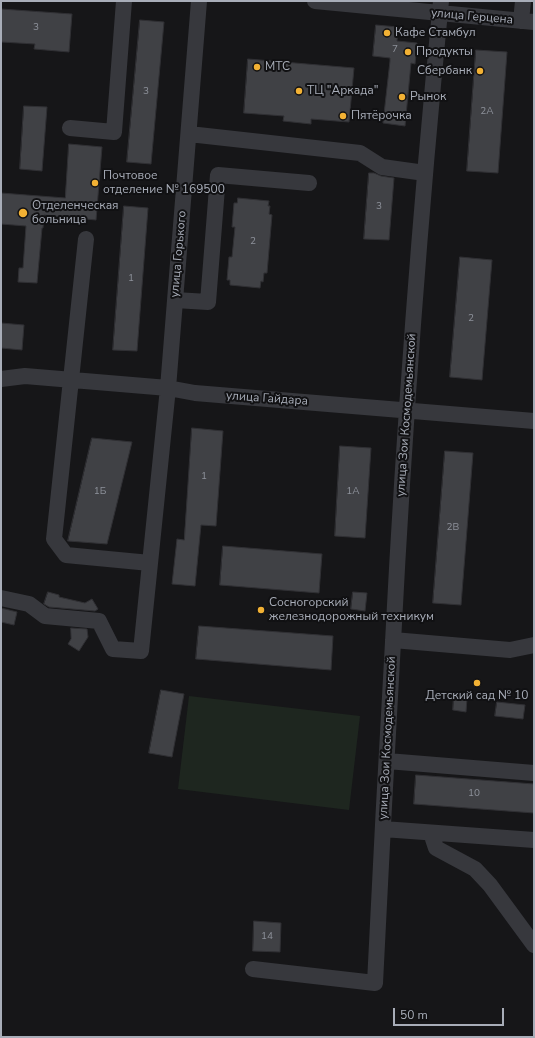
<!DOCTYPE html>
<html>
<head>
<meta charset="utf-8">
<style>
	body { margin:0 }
	#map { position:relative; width:535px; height:1038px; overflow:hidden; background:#161618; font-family:"Nunito Sans",sans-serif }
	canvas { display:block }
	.frame { position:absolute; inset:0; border:2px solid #a8adb8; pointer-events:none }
	.scale { position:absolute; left:393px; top:1008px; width:111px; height:18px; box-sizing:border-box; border:2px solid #a8adb8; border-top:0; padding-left:5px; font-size:12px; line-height:14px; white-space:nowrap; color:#a8adb8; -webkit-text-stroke:3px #111113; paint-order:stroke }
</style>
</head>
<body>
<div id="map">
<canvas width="535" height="1038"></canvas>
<div class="frame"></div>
<div class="scale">50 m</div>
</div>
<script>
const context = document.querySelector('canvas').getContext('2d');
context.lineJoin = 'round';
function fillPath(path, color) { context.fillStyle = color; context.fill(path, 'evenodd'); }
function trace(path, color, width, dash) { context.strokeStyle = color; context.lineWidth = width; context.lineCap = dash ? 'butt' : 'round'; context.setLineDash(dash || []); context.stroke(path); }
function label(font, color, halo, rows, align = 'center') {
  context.font = font + ' "Nunito Sans",sans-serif'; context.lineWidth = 4; context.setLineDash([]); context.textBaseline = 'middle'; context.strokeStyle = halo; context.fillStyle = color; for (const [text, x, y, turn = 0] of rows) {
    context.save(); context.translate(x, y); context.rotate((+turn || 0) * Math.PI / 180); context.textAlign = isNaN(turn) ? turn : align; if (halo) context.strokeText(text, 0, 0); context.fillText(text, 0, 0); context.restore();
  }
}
const green = new Path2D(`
	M189 696 360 716 349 810 178 789Z`);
const building = new Path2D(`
	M1 9 72 14 69 52 34 49 35 44 1 42Z
	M140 20 164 22 151 164 127 162Z
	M376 25 398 27 397 41 417 43 415 64 411 63 405 126 383 123 390 61V58L373 56Z
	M476 50 507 52 498 173 467 171Z
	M248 59 354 68 349 122 311 119V124L283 121 284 116 244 113Z
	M24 106 47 107 42 171 20 169Z
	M69 144 102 147 96 220 44 215 43 228H42L37 283 18 282 19 268H23L26 226 1 224V193L65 198Z
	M369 173H374L381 176 394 178 389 240 364 239Z
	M238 198 269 201 268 206H270L269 214 272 215 267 273H264L263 282 261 281 260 288 230 285V280H227L229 257H232L235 227H232L234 203H237Z
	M124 206 148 208 137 351 113 350Z
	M460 257 492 260 482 380 450 377Z
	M1 323 24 325 22 350 1 348Z
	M192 428 223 431 216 526 201 525 195 586 172 584 177 539 184 540Z
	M92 438 132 442 107 544 68 541Z
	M340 446 371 448 365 538 335 536Z
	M445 451 473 453 461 605 433 603Z
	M223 546 322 554 319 593 220 585Z
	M48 592 59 595V597L85 603 92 599 98 609 95 611 49 607 44 604Z
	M353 592 367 593 365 611 351 609Z
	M1 608 17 612 14 625 1 622Z
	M199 626 333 636 331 670 196 659Z
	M71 628 87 629 88 637 79 651 68 644 71 639Z
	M161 690 184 694 172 757 149 753Z
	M454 696 467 698 466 712 453 710Z
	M497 702 525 705 523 719 495 716Z
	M416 775 534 784V813L414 804Z
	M254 921 281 923 280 952 253 951Z`);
const minor = new Path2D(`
	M315 1 534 22
	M521 21 523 1
	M70 128 114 132 124 1
	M189 134 360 153 382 167 425 173
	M86 239 54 539 66 555 150 563
	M175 300 208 302 218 175 309 183
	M1 379 25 376 168 388 195 393 534 421
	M1 598 29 604 45 616 99 621 113 649 141 651 168 388 199 1
	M393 640 510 650 534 645
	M387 761 534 773
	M383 829 534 840
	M431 833 436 848 475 869 490 885 534 945
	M253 969 375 983C381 869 386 756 393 642 404 428 420 214 441 1`);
const markers = [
	[387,33,4,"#f2b134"],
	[408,52,4,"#f2b134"],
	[257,67,4,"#f2b134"],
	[480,71,4,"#f2b134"],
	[299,91,4,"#f2b134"],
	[402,97,4,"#f2b134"],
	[343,116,4,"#f2b134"],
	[95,183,4,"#f2b134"],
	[23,213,5,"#f2b134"],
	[261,610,4,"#f2b134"],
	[477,683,4,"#f2b134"]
];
const numberNames = [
	["3",36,28],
	["7",395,50],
	["3",146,92],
	["2А",487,112],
	["3",379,207],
	["2",253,242],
	["1",131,279],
	["2",471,319],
	["1",204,477],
	["1Б",100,492],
	["1А",353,492],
	["2В",453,528],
	["10",474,794],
	["14",267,937]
];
const streetNames = [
	["улица Герцена",472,17,5],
	["улица Горького",179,254,-85],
	["улица Гайдара",267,399,4],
	["улица Зои Космодемьянской",407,415,-86],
	["улица Зои Космодемьянской",388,738,-87]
];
const poiNames = [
	["Кафе Стамбул",395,33],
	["Продукты",416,52],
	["МТС",265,67],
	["Сбербанк",472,71,"right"],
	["ТЦ \"Аркада\"",307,91],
	["Рынок",410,97],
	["Пятёрочка",351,116],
	["Почтовое",103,176],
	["отделение № 169500",103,190],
	["Отделенческая",32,206],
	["больница",32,220],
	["Сосногорский",269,603],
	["железнодорожный техникум",269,617],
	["Детский сад № 10",477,696,"center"]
];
fillPath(green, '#1e261f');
fillPath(building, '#404145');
trace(building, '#303034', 1);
trace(minor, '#37383d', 16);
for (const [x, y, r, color] of markers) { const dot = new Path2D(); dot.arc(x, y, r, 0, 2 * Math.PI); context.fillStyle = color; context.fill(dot); trace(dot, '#111113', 1.5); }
label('10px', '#8e929b', null, numberNames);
label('12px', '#a8adb8', '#111113', streetNames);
label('12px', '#a8adb8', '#111113', poiNames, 'left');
</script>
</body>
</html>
